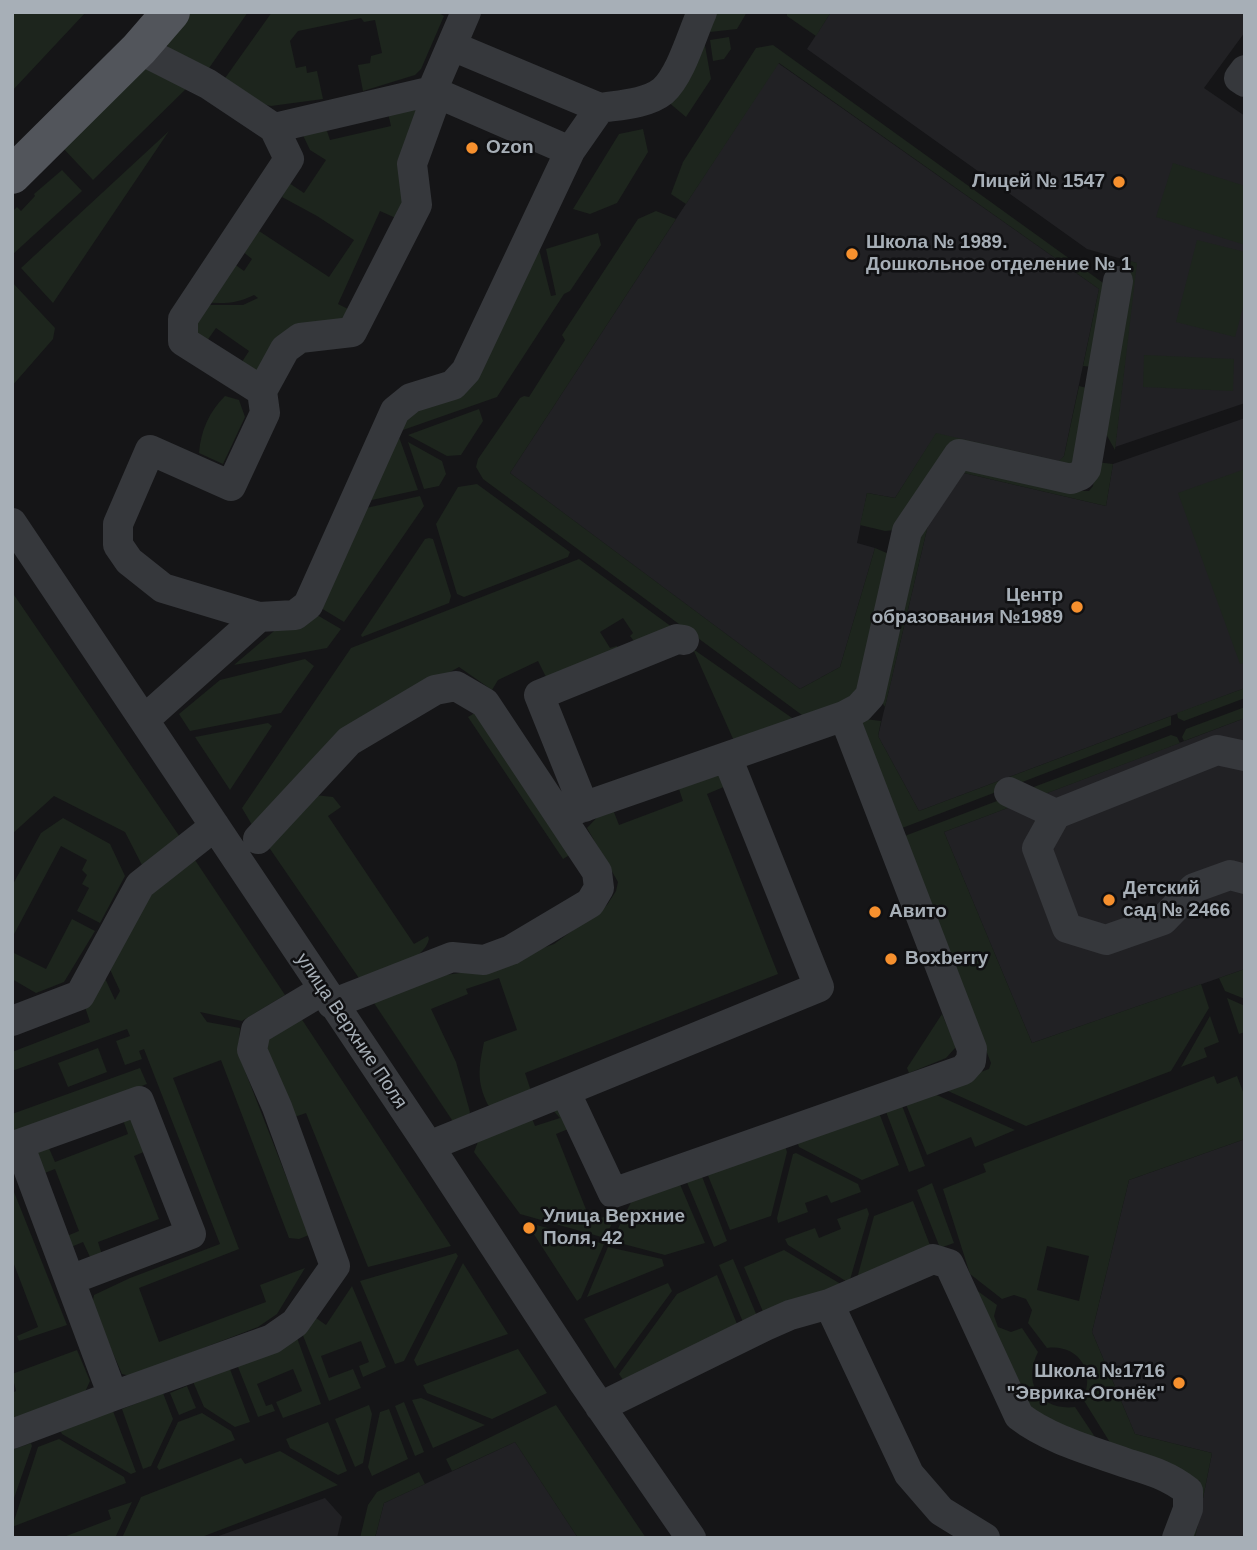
<!DOCTYPE html>
<html>
<head>
<meta charset="utf-8">
<style>
	body { margin:0 }
	#map { position:relative; width:1257px; height:1550px; overflow:hidden; background:#151517; font-family:Arial,sans-serif }
	canvas { display:block }
	.frame { position:absolute; inset:0; border:14px solid #a7afb7; pointer-events:none }
</style>
</head>
<body>
<div id="map">
<canvas width="1257" height="1550"></canvas>
<div class="frame"></div>
</div>
<script>
const context = document.querySelector('canvas').getContext('2d');
context.lineJoin = 'round';
function fillPath(path, color) { context.fillStyle = color; context.fill(path, 'evenodd'); }
function trace(path, color, width, dash) { context.strokeStyle = color; context.lineWidth = width; context.lineCap = dash ? 'butt' : 'round'; context.setLineDash(dash || []); context.stroke(path); }
function label(font, color, halo, rows, align = 'center') {
  context.font = font + ' Arial,sans-serif'; context.lineWidth = 5; context.setLineDash([]); context.textBaseline = 'middle'; context.strokeStyle = halo; context.fillStyle = color; for (const [text, x, y, turn = 0] of rows) {
    context.save(); context.translate(x, y); context.rotate((+turn || 0) * Math.PI / 180); context.textAlign = isNaN(turn) ? turn : align; if (halo) context.strokeText(text, 0, 0); context.fillText(text, 0, 0); context.restore();
  }
}
const built = new Path2D(`
	M831 12H1245V32L1204 88 1245 116V403L1115 447 1136 263 1087 249 807 49Z
	M778 63 1099 289 1064 456 1059 462 936 434 895 498 867 493 857 543 875 548 840 667 800 689 510 473Z
	M1245 418V688L919 811 878 736 928 525 964 473 1106 506 1113 464Z
	M1245 718V969L1032 1043 944 832Z
	M1245 1139V1538H1195L1212 1453 1135 1434 1092 1332 1129 1180Z
	M515 1442 578 1538H375L384 1503Z
	M325 1498 342 1517 337 1538H213Z`);
const green = new Path2D(`
	M12 12H86L12 91Z
	M191 12H248L207 71 169 50 166 41Z
	M272 12H437L444 16 421 69 415 75 363 91 358 65 370 63 371 56 382 53 375 20 364 22 361 18 298 31 290 41 296 68 306 66 307 73 317 71 323 99 271 106 258 103 223 81Z
	M710 12H747L737 29 701 33Z
	M787 12H831L816 36 787 16Z
	M729 37 731 49 724 59 713 61 710 40Z
	M704 40 711 79 686 117 667 101Z
	M773 45 1106 285 1093 367 1083 366 1099 289 779 63 686 204 671 194 683 162 756 48Z
	M144 65 189 86 93 180 62 147Z
	M413 103 421 118 410 203 398 219 380 211 338 304 356 313 339 330 261 382 238 368 249 351 216 328 204 345 192 325 202 305H243L258 298 254 295C237 304 221 304 203 302L233 263 244 271 252 259 242 251 259 231 329 277 354 240 317 216 282 197 289 183 304 193 326 160 310 150 299 127 324 122 330 140 391 126 387 109Z
	M643 129 648 152 617 203 590 214 573 209 619 134Z
	M169 131 53 303 21 268Z
	M1173 163 1245 186V245L1156 217Z
	M62 170 82 191 12 255V212L17 207 21 211 35 196 34 194Z
	M656 211 676 219 510 473 800 689 840 667 875 548 889 554 857 694 806 718 483 479 476 467 478 459 520 398 524 396 529 397 565 340 562 335 638 219Z
	M598 233 601 245 570 291 564 294 497 397 403 430 398 429 410 406 444 401 539 249 551 296 556 295 546 249Z
	M1197 240 1245 252V300L1235 337 1176 322Z
	M1127 260 1137 263 1115 450 1106 434 1104 414Z
	M12 282 55 328 53 339 12 386Z
	M1144 355 1234 359 1233 391 1143 387Z
	M1079 386 1087 388 1072 465 956 444 896 530 885 531 860 525 867 493 895 498 936 433 1059 461 1064 456Z
	M225 396 239 400 245 417 223 464 199 453C201 430 209 412 225 396Z
	M479 409 483 421 461 455 447 456 408 435Z
	M399 437 418 490 367 501Z
	M408 442 442 461 446 474 439 486 424 489Z
	M1096 462 1113 464 1106 506 964 473 928 525 885 707 881 701 914 535 955 470 974 463 1082 491H1089L1093 486Z
	M1245 469V663L1240 664 1178 493Z
	M477 484 570 552 568 557 464 597 457 594 436 524 458 487Z
	M420 496 424 506 344 622 321 608 366 508Z
	M429 538 433 539 451 596 449 603 362 637 361 635 425 539Z
	M579 559 676 630 638 646 630 636 633 633 623 618 600 632 610 648 617 646 621 653 549 683 538 661 498 680 492 690 459 667 340 733 255 830 242 808 351 648Z
	M12 592 182 840 143 867 125 832 54 796 12 834Z
	M317 615 341 629 327 648 234 665 274 631Z
	M693 649 795 720 734 741Z
	M305 659 314 666 281 713 190 731 179 714 220 680Z
	M1245 688V698L1184 721 1178 718 1177 713Z
	M1245 707V718L1184 741 1182 737 1186 729Z
	M478 711 576 851 563 859 468 717Z
	M1171 716V725L897 830 862 723 865 719 881 721 878 736 919 811Z
	M268 723 272 726 230 790 195 737Z
	M1171 735 1177 737 1180 743 944 832 1032 1043 1201 984 1209 1008 1171 1071 1026 1126 939 1087 989 1069 991 1063 902 837Z
	M719 768 726 786 707 794 778 974 525 1073 531 1091 493 1107 488 1105C476 1080 479 1068 484 1042L517 1030 499 978 466 989 468 994 431 1009 456 1062 470 1112 468 1116 454 1123 372 1000 438 976 481 970 554 944 607 905 616 891 618 882 587 828 606 808 612 807 619 825 683 801 677 783Z
	M315 795 333 797 341 807 328 816 414 944 428 936 429 939C424 961 382 975 363 984L268 846Z
	M63 818 110 844 125 876 100 923 77 911 89 888 82 884 87 875 82 870 87 860 61 846 12 938V886L41 833Z
	M193 857 285 995 242 1021 200 1012 207 1022 240 1028 238 1053 309 1235 299 1239 289 1238 221 1060 173 1078 239 1249 139 1288 159 1342 266 1302 260 1285 305 1268 277 1314 258 1327 130 1376 122 1374 92 1305 94 1295 130 1278 220 1244 144 1049 139 1051 142 1059 125 1065 116 1041 130 1036 127 1029 12 1071V1052L90 1022 84 1004 103 974 115 1000 120 991 107 963 143 893Z
	M72 919 95 931 64 982 36 993 12 979V952L46 969Z
	M1245 969V999L1225 991 1219 978Z
	M1227 998 1245 1006V1032L1239 1034Z
	M297 1012 451 1246 368 1267 306 1113 289 1119 263 1036Z
	M942 1014 956 1047 946 1058 909 1073 907 1068Z
	M1210 1016 1219 1042 1204 1048 1207 1057 1181 1067Z
	M98 1048 107 1072 68 1087 58 1063Z
	M140 1068 147 1084 12 1133V1114Z
	M1214 1076 1217 1084 1237 1076 1245 1097V1139L1129 1180 1092 1332 1135 1434 1212 1453 1195 1538H1185L1200 1481 1114 1449 1083 1399C1096 1371 1078 1344 1047 1348L1028 1323 1032 1310 1026 1299 1014 1295 1002 1299 970 1274 943 1189 986 1172 983 1164ZM1047 1246 1089 1256 1079 1301 1037 1290Z
	M930 1092 1015 1130 975 1147 971 1137 927 1155 905 1102Z
	M901 1103 925 1166 909 1172 885 1109Z
	M555 1106 573 1127 556 1134 591 1222 618 1211 605 1238 520 1214 474 1152 479 1139 531 1116 535 1126 560 1118 551 1108Z
	M878 1110 899 1165 862 1180 799 1147 797 1141Z
	M130 1115 151 1149 134 1156 159 1219 98 1242 103 1258 90 1257 83 1242 64 1250 62 1238 79 1231 55 1169 37 1176 34 1156 39 1150 48 1146 55 1162 128 1134 122 1117Z
	M785 1146 787 1152 771 1216 730 1230 707 1173Z
	M796 1153 858 1184 861 1192 831 1203 827 1195 805 1203 808 1212 778 1223 777 1218 793 1154Z
	M701 1174 727 1241 714 1247 686 1180Z
	M679 1182 705 1243 665 1255 612 1241 634 1196Z
	M932 1183 954 1243 940 1248 917 1190Z
	M12 1187 67 1325 19 1341 17 1336 38 1327 12 1259Z
	M913 1201 933 1253 856 1282 874 1216Z
	M867 1208 869 1214 849 1283 788 1245 785 1239 815 1228 819 1238 841 1229 837 1219Z
	M526 1222 604 1244 581 1298 577 1301Z
	M608 1247 662 1259 664 1266 587 1297Z
	M784 1250 844 1286 764 1314 744 1267Z
	M456 1253 458 1256 404 1361 395 1364 360 1281Z
	M733 1259 757 1316 743 1322 719 1265Z
	M463 1263 508 1334 417 1366 414 1360Z
	M717 1275 737 1324 625 1383 619 1374 677 1294Z
	M668 1283 672 1291 615 1369 584 1319Z
	M352 1286 386 1367 363 1377 359 1366 369 1362 361 1341 321 1356 329 1378 353 1369 361 1388 329 1401 300 1328 309 1313 326 1325Z
	M972 1287 997 1305 994 1316 998 1327 1011 1332 1022 1328 1038 1352C1022 1383 1040 1411 1075 1407L1097 1440 1036 1418Z
	M296 1335 321 1404 283 1418 276 1402 302 1391 293 1369 257 1384 266 1406 272 1404 275 1411 258 1417 236 1362Z
	M518 1349 547 1393 492 1419 427 1393 423 1385Z
	M77 1350 90 1381 85 1392 12 1421V1393L16 1391 12 1374Z
	M228 1364 250 1422 235 1427 204 1407 191 1377Z
	M187 1386 196 1408 179 1415 170 1393Z
	M163 1393 173 1419 151 1466 143 1469 122 1409Z
	M421 1398 485 1425 433 1448 412 1400Z
	M404 1402 424 1452 415 1456 395 1406Z
	M369 1405 372 1414 363 1463 355 1467 335 1419Z
	M556 1405 646 1538H578L515 1442 452 1471 446 1459Z
	M389 1409 408 1459 372 1476 368 1467 380 1412Z
	M113 1411 136 1472 131 1474 62 1434 60 1430Z
	M202 1413 231 1431 235 1440 159 1470 157 1467 178 1422Z
	M328 1422 347 1471 338 1475 290 1448 286 1439Z
	M59 1439 124 1477 126 1483 12 1527 38 1447Z
	M31 1443 32 1446 12 1504V1450Z
	M280 1451 338 1485 199 1538H122L141 1497 241 1458 245 1464Z
	M419 1472 425 1484 384 1503 375 1538H360L368 1505 377 1492Z
	M132 1502 115 1538H61L111 1519 108 1510Z`);
const minor = new Path2D(`
	M452 46 600 108
	M139 49 208 84 274 128 432 91 466 12
	M1245 70 1239 78 1245 82
	M274 128 289 159 183 319V341L262 391 285 349 300 338 352 332 417 205 412 164 433 106 432 91 570 151
	M12 523 429 1146 584 1383 691 1538
	M259 617 163 588 129 561 118 545V524L150 450 231 486 265 413 262 391
	M144 720 259 617 295 615 308 605 395 411 411 398 453 385 466 371 570 151 600 108C619 105 647 104 663 91 681 75 692 34 702 12
	M1245 756 1217 750 1056 814 1037 848 1067 928 1106 940 1163 920 1194 888 1230 875 1245 879
	M1009 792 1056 814
	M584 807 539 695 677 639 684 640
	M560 815 844 716
	M258 839 349 741 435 690 456 686 485 703 597 872 599 888 590 903 511 950 484 960 452 957 332 1004
	M12 1021 80 995 140 885 215 826
	M565 1091 819 987 727 757
	M429 1146 565 1091 613 1193 963 1070 971 1061 972 1049 844 716 859 708 870 696 907 531 959 454 1071 479 1081 475 1086 469 1118 281
	M70 1280 191 1234 139 1101 19 1144 113 1396
	M829 1304 909 1474 941 1511 985 1538
	M600 1407 765 1326 790 1315 829 1304 933 1259 949 1264 1019 1416C1050 1440 1093 1451 1129 1464 1152 1471 1169 1476 1188 1491V1509L1177 1538
	M12 1434 113 1396 272 1339 295 1323 335 1266 277 1107 252 1050 256 1030 323 990`);
const major = new Path2D(`
	M12 175 139 49 171 12`);
const markers = [
	[472,148,7,"#f6902e"],
	[1119,182,7,"#f6902e"],
	[852,254,7,"#f6902e"],
	[1077,607,7,"#f6902e"],
	[1109,900,7,"#f6902e"],
	[875,912,7,"#f6902e"],
	[891,959,7,"#f6902e"],
	[529,1228,7,"#f6902e"],
	[1179,1383,7,"#f6902e"]
];
const poiNames = [
	["Ozon",486,148],
	["Лицей № 1547",1105,182,"right"],
	["Школа № 1989.",866,243],
	["Дошкольное отделение № 1",866,265],
	["Центр",1063,596,"right"],
	["образования №1989",1063,618,"right"],
	["Детский",1123,889],
	["сад № 2466",1123,911],
	["Авито",889,912],
	["Boxberry",905,959],
	["Улица Верхние",543,1217],
	["Поля, 42",543,1239],
	["Школа №1716",1165,1372,"right"],
	["\"Эврика-Огонёк\"",1165,1394,"right"]
];
const streetNames = [
	["улица Верхние Поля",351,1031,56]
];
fillPath(built, '#212124');
fillPath(green, '#1d251d');
trace(minor, '#36383c', 30);
trace(major, '#52555b', 38);
for (const [x, y, r, color] of markers) { const dot = new Path2D(); dot.arc(x, y, r, 0, 2 * Math.PI); context.fillStyle = color; context.fill(dot); trace(dot, '#101012', 2.5); }
label('bold 19px', '#a7afb7', '#101012', poiNames, 'left');
label('19px', '#a7afb7', '#101012', streetNames);
</script>
</body>
</html>
